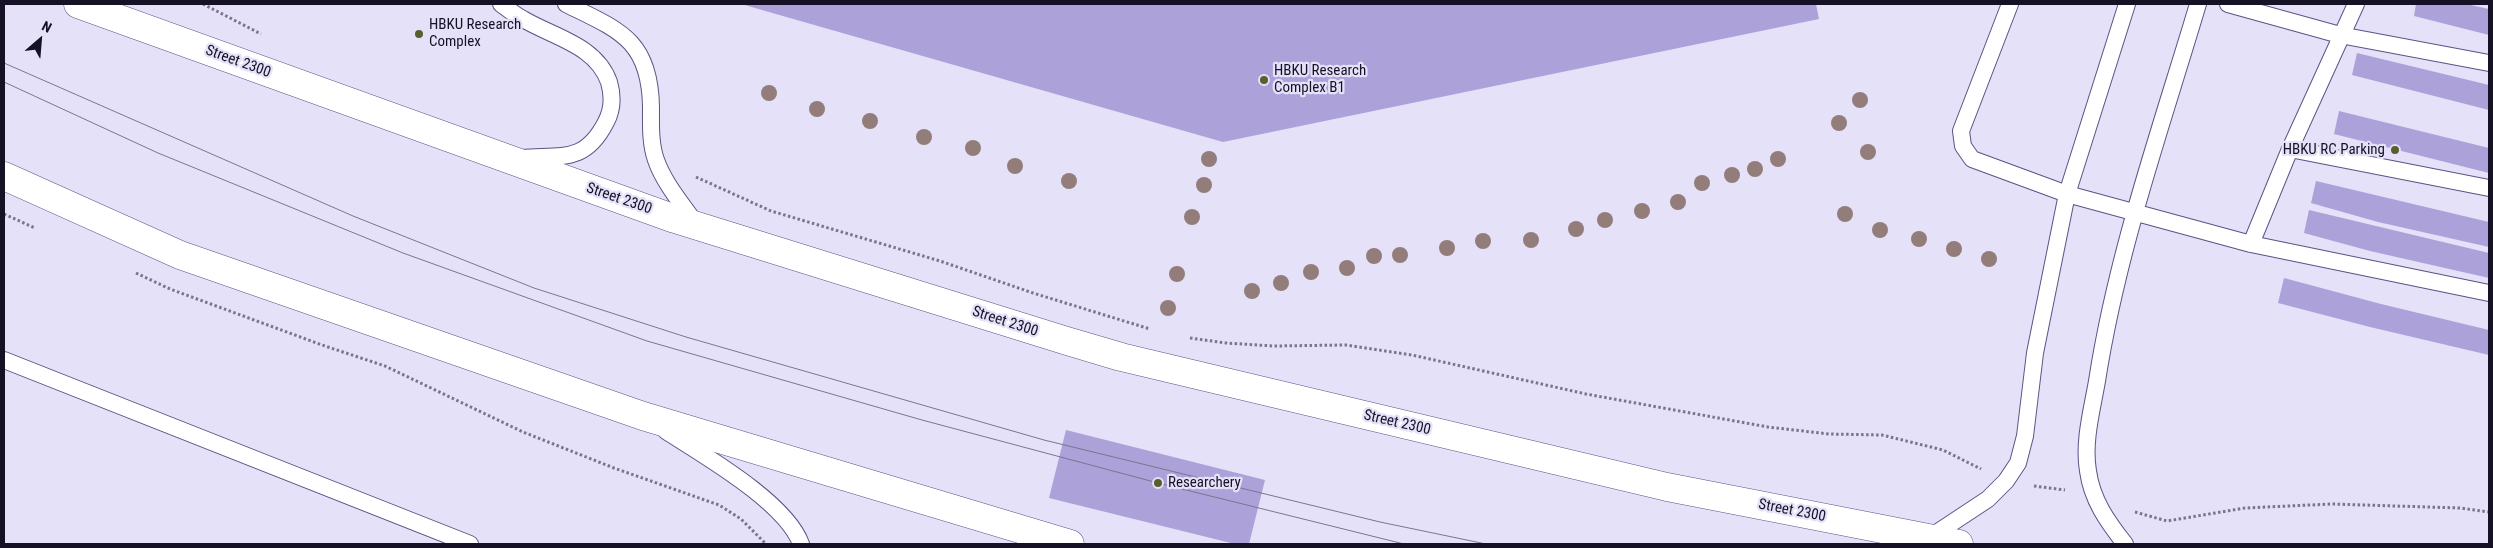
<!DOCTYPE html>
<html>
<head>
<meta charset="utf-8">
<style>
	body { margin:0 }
	#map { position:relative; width:2493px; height:548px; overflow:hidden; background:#e5e1f9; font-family:"Roboto Condensed",sans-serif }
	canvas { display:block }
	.frame { position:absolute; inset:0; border:5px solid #161125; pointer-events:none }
	.north { position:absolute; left:15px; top:15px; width:50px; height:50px; -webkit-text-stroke:4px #e5e1f9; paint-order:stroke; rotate:27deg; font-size:14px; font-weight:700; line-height:20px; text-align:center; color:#161125 }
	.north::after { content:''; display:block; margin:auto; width:18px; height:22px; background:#161125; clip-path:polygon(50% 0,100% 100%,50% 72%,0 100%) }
</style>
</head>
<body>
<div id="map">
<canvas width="2493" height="548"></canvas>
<div class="frame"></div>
<div class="north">N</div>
</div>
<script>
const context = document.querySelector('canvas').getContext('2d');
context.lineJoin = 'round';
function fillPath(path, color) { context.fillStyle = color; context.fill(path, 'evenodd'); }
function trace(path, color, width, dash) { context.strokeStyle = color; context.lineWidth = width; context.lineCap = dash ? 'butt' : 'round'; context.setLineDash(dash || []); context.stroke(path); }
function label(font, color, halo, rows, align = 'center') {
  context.font = font + ' "Roboto Condensed",sans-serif'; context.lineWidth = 4.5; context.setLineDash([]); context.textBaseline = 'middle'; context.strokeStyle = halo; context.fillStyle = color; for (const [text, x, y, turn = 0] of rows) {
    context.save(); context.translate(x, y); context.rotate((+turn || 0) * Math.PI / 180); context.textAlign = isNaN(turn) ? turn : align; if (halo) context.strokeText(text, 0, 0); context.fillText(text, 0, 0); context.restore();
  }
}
const building = new Path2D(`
	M741 4H1816L1819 19 1223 142Z
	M2416 4H2466L2489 9V35L2414 16Z
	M2357 53 2489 85V110L2352 75Z
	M2339 111 2489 148V173L2334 134Z
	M2316 181 2489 222V247L2378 222 2311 203Z
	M2309 210 2489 253V278L2370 251 2304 233Z
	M2284 278 2381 304 2489 330V355L2370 327 2278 303Z
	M1066 430 1265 480 1249 544H1235L1049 498Z`);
const path = new Path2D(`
	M203 4 261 34
	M696 177 771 211 940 261 1033 293 1150 329
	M4 214 35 228
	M136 273 170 289 322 345 385 366 523 432 614 468 719 505 741 519 766 544
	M1190 338 1226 343 1273 346 1346 345 1412 355 1586 394 1768 427 1829 434 1882 435 1943 450 1981 469
	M2034 486 2065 490
	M2135 512 2167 521 2245 508 2332 504 2460 508 2489 512`);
const lane = new Path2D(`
	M501 4C508 9 515 15 523 19 553 37 596 45 609 82 613 96 613 109 606 122 585 163 563 155 522 158
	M566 4C619 30 650 40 651 107 651 124 650 143 656 160 664 183 682 204 696 224
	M2010 4 1961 131 1963 146 1972 159 2067 194 2251 244 2489 293
	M2228 4 2340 35 2489 63
	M2290 149 2489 188
	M2251 244 2290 149 2356 4
	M4 360 470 544
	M666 431C703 455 786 502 801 544
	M1929 538 1988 499 2006 481 2018 463 2025 436 2035 353 2067 194 2127 4
	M2125 544C2107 521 2092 500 2088 471 2083 442 2092 410 2097 381 2117 252 2161 128 2198 4`);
const street = new Path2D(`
	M78 4 675 219 1067 341 1121 357 1667 487 1959 544
	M4 176 180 255 643 416 1070 544`);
const tram = new Path2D(`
	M4 63 353 216 534 288 686 337 1044 440 1380 522 1486 544
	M4 82 158 153 403 253 647 341 922 420 1158 483 1404 544`);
const trees = [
	[769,93],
	[1860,100],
	[817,109],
	[870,121],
	[1839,123],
	[924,137],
	[973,148],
	[1868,152],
	[1209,159],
	[1778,159],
	[1015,166],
	[1755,169],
	[1732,175],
	[1069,181],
	[1702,183],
	[1204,185],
	[1678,202],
	[1642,211],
	[1845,214],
	[1192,217],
	[1605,220],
	[1576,229],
	[1880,230],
	[1919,239],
	[1531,240],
	[1483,241],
	[1447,248],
	[1954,249],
	[1400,255],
	[1374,256],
	[1989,259],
	[1347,268],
	[1311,272],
	[1177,274],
	[1281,283],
	[1252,291],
	[1168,308]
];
const markers = [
	[419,34,5,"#595e2c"],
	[1264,80,5,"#595e2c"],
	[2395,150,5,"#595e2c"],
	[1158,483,5,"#595e2c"]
];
const poiNames = [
	["HBKU Research",429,25],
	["Complex",429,42],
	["HBKU Research",1274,71],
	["Complex B1",1274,88],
	["HBKU RC Parking",2385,150,"right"],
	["Researchery",1168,483]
];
const streetNames = [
	["Street 2300",238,62,20],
	["Street 2300",619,199,19],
	["Street 2300",1005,322,18],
	["Street 2300",1397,423,13],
	["Street 2300",1792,511,11]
];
fillPath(building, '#ada1da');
trace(lane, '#5e5285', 18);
trace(street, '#5e5285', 29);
trace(path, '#7a758b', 3, [2.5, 2.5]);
trace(lane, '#fff', 16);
trace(street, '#fff', 28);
trace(tram, '#7a768c', 1);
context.fillStyle = '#927d7a';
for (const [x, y] of trees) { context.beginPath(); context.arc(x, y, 8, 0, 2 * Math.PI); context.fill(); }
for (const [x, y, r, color] of markers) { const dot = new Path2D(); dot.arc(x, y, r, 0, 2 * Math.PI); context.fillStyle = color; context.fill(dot); trace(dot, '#e5e1f9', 2); }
label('15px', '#161125', '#e5e1f9', poiNames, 'left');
label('15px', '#161125', '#e5e1f9', streetNames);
</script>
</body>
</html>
